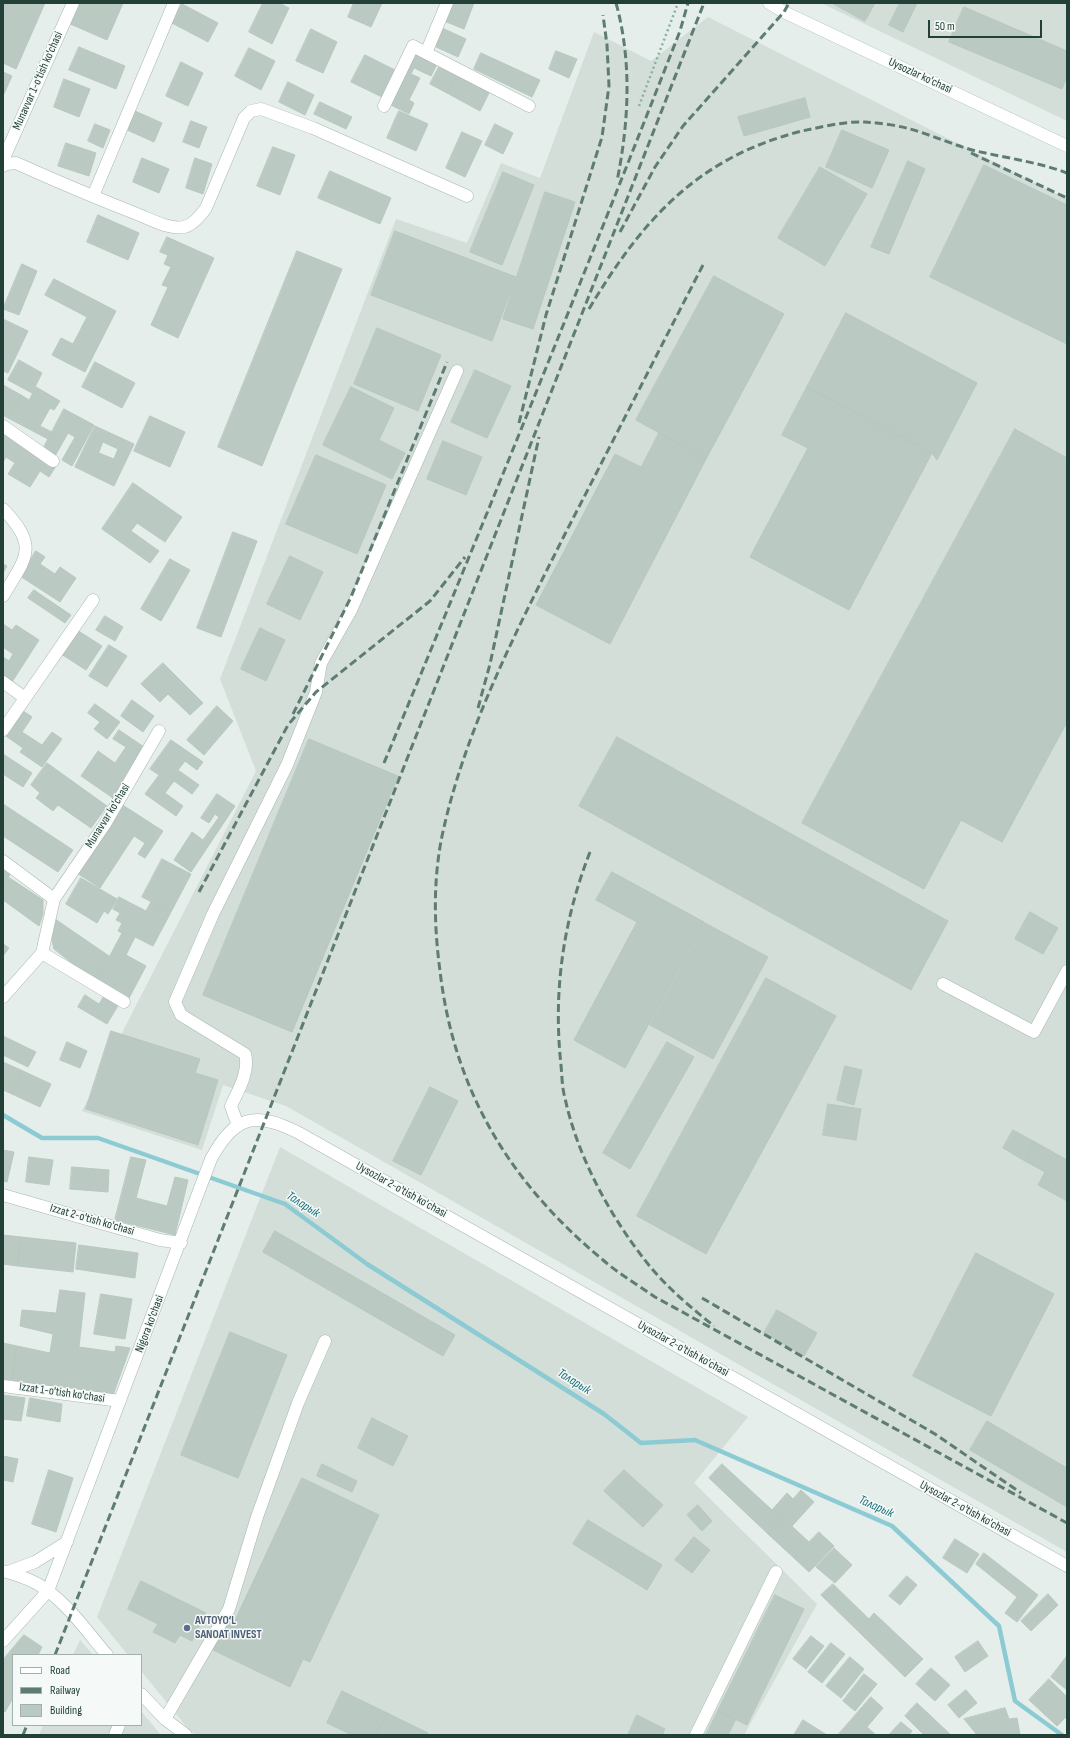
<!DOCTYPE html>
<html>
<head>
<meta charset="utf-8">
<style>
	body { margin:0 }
	#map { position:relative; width:1070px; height:1738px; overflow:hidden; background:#e5eeea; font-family:"Sofia Sans Condensed",sans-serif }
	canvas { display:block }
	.frame { position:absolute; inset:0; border:4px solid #234038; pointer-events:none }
	.legend { position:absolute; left:12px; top:1654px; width:130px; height:72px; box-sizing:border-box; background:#f5faf8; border:1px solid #a1b0ab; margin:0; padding:5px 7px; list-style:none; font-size:12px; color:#234038 }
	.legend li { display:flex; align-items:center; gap:8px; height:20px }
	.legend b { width:20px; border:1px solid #a1b0ab }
	.scale { position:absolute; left:928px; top:20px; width:114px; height:18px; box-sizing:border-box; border:2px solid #234038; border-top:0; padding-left:5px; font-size:12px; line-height:14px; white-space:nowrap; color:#234038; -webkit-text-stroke:3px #f5faf8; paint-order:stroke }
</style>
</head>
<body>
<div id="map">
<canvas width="1070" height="1738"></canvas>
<div class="frame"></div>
<ul class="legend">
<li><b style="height:5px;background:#fff"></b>Road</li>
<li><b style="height:5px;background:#5e7c73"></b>Railway</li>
<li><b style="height:11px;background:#bac9c2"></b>Building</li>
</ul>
<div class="scale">50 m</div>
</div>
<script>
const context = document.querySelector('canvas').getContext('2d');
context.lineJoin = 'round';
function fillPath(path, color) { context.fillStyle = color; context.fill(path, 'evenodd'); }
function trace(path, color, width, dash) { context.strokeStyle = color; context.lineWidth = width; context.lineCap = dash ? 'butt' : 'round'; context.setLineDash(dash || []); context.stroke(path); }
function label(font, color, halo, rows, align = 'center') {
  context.font = font + ' "Sofia Sans Condensed",sans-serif'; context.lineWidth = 3; context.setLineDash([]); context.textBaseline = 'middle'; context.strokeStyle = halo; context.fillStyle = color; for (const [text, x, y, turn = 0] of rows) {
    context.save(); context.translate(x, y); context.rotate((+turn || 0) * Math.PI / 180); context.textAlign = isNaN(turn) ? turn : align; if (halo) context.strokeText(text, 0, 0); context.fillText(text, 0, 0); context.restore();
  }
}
const built = new Path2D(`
	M821 3H1067V121Z
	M708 17 1067 199V1552L286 1106 223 1085 202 1150 82 1111 256 771 220 679 396 219 467 243 501 163 540 178 594 32 651 61Z
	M280 1147 748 1417 694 1483 817 1604 744 1735H197L190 1731 141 1671V1655H128L97 1617Z
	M80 1640 93 1655H73Z
	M141 1711 161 1735H39L43 1725H141Z`);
const stream = new Path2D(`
	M3 1115 42 1138H98L285 1204 367 1264 604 1414 641 1443 695 1440 892 1526 999 1626 1015 1701 1062 1735`);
const building = new Path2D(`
	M4 3H45L16 69 3 63Z
	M77 3H123L107 40 68 23Z
	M263 3H279L289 8 272 44 249 32Z
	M354 3H382L371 27 348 17Z
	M451 3H474L464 29 444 21Z
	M832 3H875L865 21Z
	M900 3H917L903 32 889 25Z
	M182 4 218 23 208 42 172 23Z
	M964 7 1067 51V76L1062 89 949 42Z
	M442 28 466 39 458 57 434 46Z
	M311 29 337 42 323 73 296 61Z
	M79 47 125 66 116 89 69 70Z
	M249 48 275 61 261 90 235 76Z
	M556 51 577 59 569 78 549 69Z
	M413 52 437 64 431 76 414 68 411 74 420 78 409 100 414 103 409 114 387 103Z
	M481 53 540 80 532 97 474 69Z
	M365 55 397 71 384 98 351 82Z
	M181 62 203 73 188 106 166 96Z
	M439 67 457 76 447 93 430 84Z
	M3 72 12 76 3 96Z
	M457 76 489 93 480 111 447 93Z
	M64 79 90 89 79 117 54 107Z
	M288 82 314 95 305 115 279 102Z
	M805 98 810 117 744 136 738 117Z
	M320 102 352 117 346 129 314 114Z
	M135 111 162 123 154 142 127 130Z
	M399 111 428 124 416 151 387 138Z
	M191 121 207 127 199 148 183 142Z
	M95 124 110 130 103 148 88 141Z
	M495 124 513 133 503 154 485 145Z
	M842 130 889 150 872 188 826 167Z
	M462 132 482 141 465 177 446 168Z
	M66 143 96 153 89 176 58 166Z
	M273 147 295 155 280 195 257 186Z
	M142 158 169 169 159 193 133 182Z
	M195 158 212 164 203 194 186 188Z
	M908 161 925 169 889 254 871 247Z
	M984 165 1067 205V344L930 277Z
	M820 167 867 194 825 266 778 238Z
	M330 171 391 198 380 224 318 198Z
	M503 172 534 185 502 265 470 252Z
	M545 192 575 202 533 329 503 319Z
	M98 215 139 233 128 260 87 242Z
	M395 231 516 277 492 341 371 295Z
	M167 237 214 258 178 338 151 325 168 287 162 285 171 267 164 264 168 255 160 252Z
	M297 251 342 269 262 466 218 447Z
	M22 264 37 271 19 315 3 309Z
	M714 276 784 314 706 459 636 420Z
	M54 279 116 311 85 372 52 355 61 338 73 344 87 317 45 295Z
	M846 313 977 383 937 460 932 453 807 387Z
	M3 319 28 331 8 373 3 371Z
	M377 328 441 355 418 411 354 384Z
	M19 360 42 373 32 393 8 380Z
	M95 362 135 383 122 408 82 387Z
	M475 370 511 386 487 438 451 422Z
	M3 385 21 395 8 418 3 415Z
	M36 387 60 401 54 410 50 408 40 426 52 432 48 439 8 418 21 395 29 400Z
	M351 387 394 408 379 440 405 453 392 479 323 445Z
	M807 387 932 453 849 610 750 557 808 448 782 435Z
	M64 409 94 425 72 466 62 460 75 437 68 433 55 456 43 449Z
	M150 416 185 432 170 467 134 451Z
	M95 426 134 444 114 486 75 467ZM103 442 118 449 114 459 99 453Z
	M1015 429 1067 458V722L1002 842 961 820 924 889 802 823Z
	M659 433 706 459 610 644 536 605 615 454 641 467Z
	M6 434 56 466 49 477 40 471 30 487 8 474 15 463 6 457 3 462V438Z
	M443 441 482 457 466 495 427 479Z
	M316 455 386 485 357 554 286 524Z
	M133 483 182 517 165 542 137 523 131 531 159 551 150 563 102 529Z
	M233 532 257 541 221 637 197 628Z
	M36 551 45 557 40 564 55 574 60 567 76 578 60 602 20 576Z
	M290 556 323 572 300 620 267 604Z
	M170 559 190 570 161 621 141 609Z
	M3 564 7 566 3 573Z
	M34 590 71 615 65 623 28 598Z
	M105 616 123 627 115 641 96 630Z
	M3 624 12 630 16 625 39 640 12 682 3 677V657L9 661 13 654 3 647Z
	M260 628 285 640 266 681 241 669Z
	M77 630 102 646 86 670 61 654Z
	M109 645 127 656 107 687 89 676Z
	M163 663 203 703 190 715 168 694 160 702 141 684Z
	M132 700 154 716 143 732 121 716Z
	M95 704 120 722 107 739 94 729 100 722 88 713Z
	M217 706 233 721 204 755 187 740Z
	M20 709 32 717 22 732 42 745 52 732 62 739 42 767 20 752 23 748 3 734Z
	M119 730 147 749 113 798 81 776 98 751 115 763 126 747 113 739Z
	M617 737 948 921 911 990 579 806Z
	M309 739 398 776 292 1032 203 995Z
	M171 740 203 762 197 770 185 761 178 770 199 785 192 794 174 781 165 793 183 806 176 816 145 794 159 775 150 769Z
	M3 754 32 773 23 787 3 774Z
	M47 763 107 806 91 828 58 805 53 811 36 798 40 793 31 785Z
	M217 794 235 806 191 872 174 860 192 832 203 840 219 817 215 814 209 823 201 818Z
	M3 804 73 850 58 872 3 836Z
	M121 804 163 831 145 858 138 854 145 843 134 836 100 888 77 873Z
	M162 859 191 874 171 912 142 897Z
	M3 868 11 873 3 885Z
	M612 872 704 922 625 1068 574 1040 637 922 596 900Z
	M8 877 43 900V914L39 926 3 900V885Z
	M81 878 117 899 108 914 104 911 97 923 66 904Z
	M119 897 146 911 151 902 171 912 153 946 135 937 126 955 146 966 128 1000 96 982 122 933 118 931 122 923 116 920 120 913 113 909Z
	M1030 912 1058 928 1043 954 1015 939Z
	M55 919 109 956 96 982 54 949 52 940Z
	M705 923 768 957 713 1059 650 1025Z
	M3 944 9 948 3 956Z
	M766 978 836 1016 706 1254 637 1216Z
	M85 995 99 1004 104 996 119 1004 107 1024 78 1007Z
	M111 1031 200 1059 195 1073 218 1080 198 1145 86 1109Z
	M3 1036 36 1052 28 1067 3 1055Z
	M67 1042 87 1051 80 1068 60 1060Z
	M667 1042 694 1057 630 1169 603 1153Z
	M3 1062 23 1071 12 1094 3 1090Z
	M845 1066 862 1070 854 1105 837 1100Z
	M23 1071 51 1084 40 1107 12 1094Z
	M430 1087 458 1101 421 1175 393 1161Z
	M828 1104 861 1109 856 1140 823 1135Z
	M1013 1130 1035 1142 1025 1161 1003 1148Z
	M1035 1142 1067 1160V1201L1038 1185 1045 1172 1025 1161Z
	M3 1150 14 1152 7 1182 3 1181Z
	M29 1157 53 1160 49 1185 26 1182Z
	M131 1157 146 1160 136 1198 167 1206 175 1177 188 1180 175 1235 115 1220Z
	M72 1167 109 1170 108 1192 70 1189Z
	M275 1231 455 1335 443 1356 263 1252Z
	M3 1235 21 1237 18 1266 3 1264Z
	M21 1237 76 1243 73 1272 18 1266Z
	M79 1245 138 1253 135 1278 76 1269Z
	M976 1253 1054 1294 991 1416 913 1376Z
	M60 1290 85 1293 79 1347 115 1352 116 1346 130 1348 113 1395 12 1380 17 1346 50 1353 53 1334 20 1326 22 1310 56 1313Z
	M101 1294 132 1299 125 1339 94 1334Z
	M777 1310 817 1333 804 1356 764 1333Z
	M230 1332 287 1355 238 1478 181 1455Z
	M3 1343 17 1346 12 1380 3 1379Z
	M3 1395 25 1398 21 1421 3 1419Z
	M30 1398 62 1404 60 1422 27 1416Z
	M372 1418 408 1436 393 1466 358 1448Z
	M987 1421 1067 1468V1507L970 1450Z
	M3 1456 18 1459 13 1482 3 1480Z
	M322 1464 357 1481 352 1492 317 1476Z
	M722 1464 772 1510 787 1493 793 1499 801 1490 814 1502 792 1526 783 1518 768 1534 709 1478Z
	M49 1470 73 1478 56 1532 32 1524Z
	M624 1470 663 1505 643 1527 604 1491Z
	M302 1478 379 1515 310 1662 303 1659 290 1687 213 1650 226 1621 233 1624Z
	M698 1505 712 1521 702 1531 687 1515Z
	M783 1518 809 1542 794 1558 768 1534Z
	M588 1520 662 1565 647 1590 573 1544Z
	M819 1532 834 1546 809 1572 794 1558Z
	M694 1537 710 1550 692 1573 675 1560Z
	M955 1539 979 1554 967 1573 943 1558Z
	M834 1548 852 1565 835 1583 816 1567Z
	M984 1553 1038 1595 1017 1622 1005 1613 1017 1597 976 1564Z
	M907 1576 917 1585 900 1605 889 1596Z
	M141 1581 206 1613 192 1641 180 1635 175 1643 153 1632 158 1624 128 1609Z
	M833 1584 869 1619 874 1613 923 1659 905 1677 821 1595Z
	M1048 1594 1058 1605 1031 1631 1021 1621Z
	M775 1595 804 1609 747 1725 718 1711Z
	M24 1635 42 1647 38 1655H13V1698L5 1712 3 1710V1660Z
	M811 1636 824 1646 806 1669 793 1659Z
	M978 1641 988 1656 965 1672 955 1657Z
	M831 1643 845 1654 822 1683 808 1672Z
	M1067 1656V1690L1051 1677Z
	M850 1657 864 1669 841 1698 826 1686Z
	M931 1668 950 1685 935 1701 916 1684Z
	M864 1674 877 1684 855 1711 843 1701Z
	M1049 1679 1067 1697V1716L1057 1726 1029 1700Z
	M966 1690 977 1703 959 1718 948 1705Z
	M342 1691 387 1713 376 1735H352L327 1723Z
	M871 1697 883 1708 867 1727 876 1735H838Z
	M917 1703 951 1735H924L905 1716Z
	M1005 1708 1009 1719 1017 1718 1020 1735H977L964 1719Z
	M718 1711 736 1719 728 1735H706Z
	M387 1713 428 1733 427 1735H376Z
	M637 1715 665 1729 662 1735H628Z
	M803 1720 827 1735H794Z
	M901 1722 912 1731 909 1735H889Z`);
const path = new Path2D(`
	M639 106 678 3`);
const minor = new Path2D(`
	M769 3 784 12 1067 146
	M426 53 529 106
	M384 106 413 46 426 53 447 3
	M3 160 73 3
	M3 166 7 164 16 163C56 181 96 198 137 214 150 219 169 230 184 227 193 225 201 215 206 208L244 118 251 111 261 109 313 128 467 196
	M93 196 174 3
	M3 426 53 461
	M3 509C39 547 27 556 3 596
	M3 682 25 698
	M3 730 93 600
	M3 861 54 899
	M42 953 124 1002
	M943 984 1034 1032 1067 971
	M3 997 42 953 54 899 105 824 159 731
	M238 1126 231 1106C238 1091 250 1071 245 1054L181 1015 175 1002 213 914 287 765 316 692 321 663 351 610 457 371
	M3 1195 160 1240 181 1243
	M3 1386 120 1401
	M3 1571C18 1575 36 1581 48 1591 71 1608 89 1634 107 1655
	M8 1572 35 1562 67 1542
	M3 1641 48 1591 211 1159C235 1115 255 1111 299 1133L1067 1566
	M141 1694 165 1719 186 1735
	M165 1719 229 1609 257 1517 298 1403 325 1341
	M115 1735 119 1725
	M696 1735 776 1572`);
const rail = new Path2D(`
	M616 3C632 61 629 122 617 181
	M971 153 1067 198
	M620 232 655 167 683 126 784 12 789 3
	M703 265C657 354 612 443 566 532 517 630 465 729 442 836 433 881 434 926 440 971 454 1091 510 1183 603 1260 619 1274 638 1285 655 1297L1067 1523
	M589 309C642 220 698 157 802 131 822 127 845 121 865 122 879 123 896 125 910 129 932 135 953 145 976 151 1006 158 1038 162 1067 173
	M519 423 546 315 602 137 609 86 607 45 603 15
	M478 708 490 664 539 437
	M293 714 351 597 447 362
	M384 763C485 520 584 276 680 31L688 3
	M590 852C563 921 553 992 561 1065 562 1076 562 1088 565 1098 577 1155 609 1214 644 1259 664 1285 689 1306 714 1326
	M199 892 288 725 316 692 430 601 465 557
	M702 1298 935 1434 1021 1493
	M55 1655 704 3
	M23 1735 27 1725`);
const markers = [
	[187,1628,4,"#5c6f8a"]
];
const streetNames = [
	["Uysozlar ko'chasi",920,76,25],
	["Munavvar 1-o'tish ko'chasi",38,81,-66],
	["Munavvar ko'chasi",108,816,-58],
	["Uysozlar 2-o'tish ko'chasi",401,1190,29],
	["Izzat 2-o'tish ko'chasi",92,1220,16],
	["Nigora ko'chasi",150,1324,-69],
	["Uysozlar 2-o'tish ko'chasi",683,1349,29],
	["Izzat 1-o'tish ko'chasi",62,1393,8],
	["Uysozlar 2-o'tish ko'chasi",965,1509,29]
];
const serviceNames = [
	["AVTOYO‘L",195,1621],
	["SANOAT INVEST",195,1635]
];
const waterNames = [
	["Таларык",303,1205,33],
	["Таларык",574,1382,32],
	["Таларык",876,1507,24]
];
fillPath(built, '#d3ded8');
trace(stream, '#8ccbd3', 4.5);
fillPath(building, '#bac9c2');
trace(building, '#b7c8c0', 1);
trace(minor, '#a7b6b1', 13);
trace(path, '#85b2a2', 2.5, [2, 3]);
trace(minor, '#fff', 12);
trace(rail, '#5e7c73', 3, [8, 4]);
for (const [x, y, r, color] of markers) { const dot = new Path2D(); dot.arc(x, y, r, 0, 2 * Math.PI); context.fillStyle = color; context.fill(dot); trace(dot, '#f5faf8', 1.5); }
label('12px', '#234038', '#f5faf8', streetNames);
label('bold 12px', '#4e5e75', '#f5faf8', serviceNames, 'left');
label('italic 13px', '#1c717e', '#f5faf8', waterNames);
</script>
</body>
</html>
